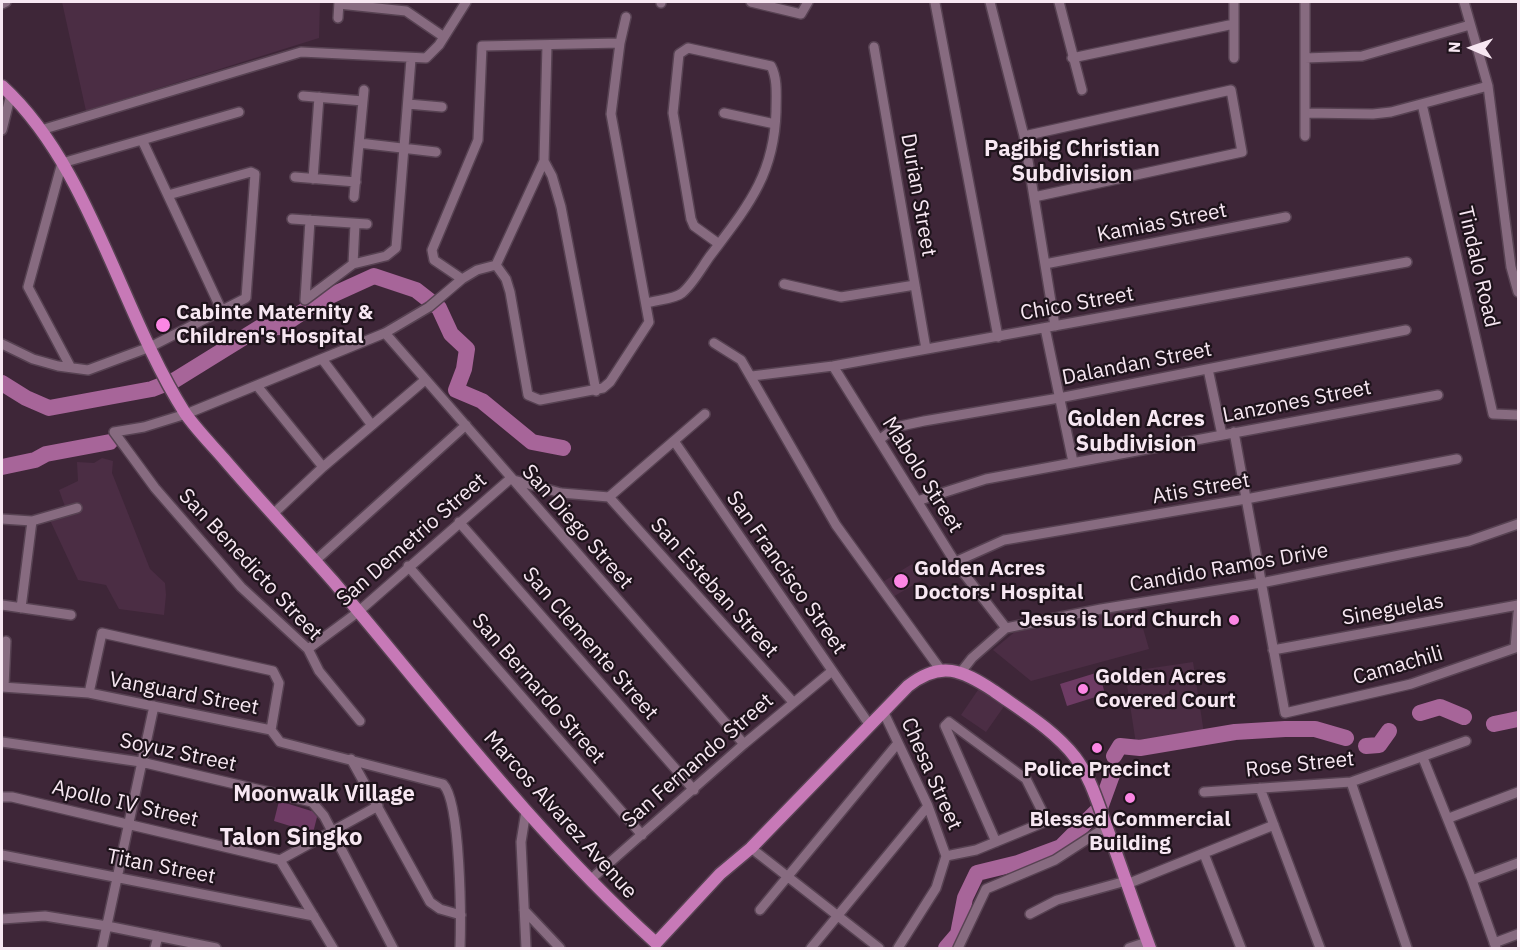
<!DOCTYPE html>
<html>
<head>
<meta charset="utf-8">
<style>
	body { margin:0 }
	#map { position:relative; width:1520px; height:950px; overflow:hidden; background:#3e2638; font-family:"IBM Plex Sans",sans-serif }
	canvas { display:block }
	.frame { position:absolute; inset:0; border:3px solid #f7e7f2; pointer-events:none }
	.north { position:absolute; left:1442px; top:18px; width:60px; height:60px; -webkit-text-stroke:4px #1e131b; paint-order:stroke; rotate:272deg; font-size:16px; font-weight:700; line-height:24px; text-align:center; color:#f7e7f2 }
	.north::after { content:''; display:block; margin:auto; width:21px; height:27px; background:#f7e7f2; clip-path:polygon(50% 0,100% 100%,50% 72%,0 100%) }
</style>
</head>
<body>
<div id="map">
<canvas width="1520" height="950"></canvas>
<div class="frame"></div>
<div class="north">N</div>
</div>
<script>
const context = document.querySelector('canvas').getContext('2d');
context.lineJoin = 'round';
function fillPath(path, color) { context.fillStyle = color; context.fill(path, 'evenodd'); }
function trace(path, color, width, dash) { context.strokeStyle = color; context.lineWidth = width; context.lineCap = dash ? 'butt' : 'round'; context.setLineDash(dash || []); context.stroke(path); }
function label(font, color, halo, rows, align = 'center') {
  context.font = font + ' "IBM Plex Sans",sans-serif'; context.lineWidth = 4.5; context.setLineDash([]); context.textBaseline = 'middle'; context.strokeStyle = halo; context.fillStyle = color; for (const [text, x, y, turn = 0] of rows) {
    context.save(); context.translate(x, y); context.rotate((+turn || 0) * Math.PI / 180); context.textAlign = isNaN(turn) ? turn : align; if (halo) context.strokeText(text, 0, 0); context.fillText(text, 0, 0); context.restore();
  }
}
const built = new Path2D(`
	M62 2H320L319 38 86 111Z
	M102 458 113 461 112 473 150 569 165 583 166 595 164 615 119 609 106 585 78 580 49 518 67 512 59 490 78 481 77 462 94 463Z
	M912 564 922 580 891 598 881 583Z
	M1136 604 1149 649 1031 681 993 650 1017 630Z
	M1193 662 1204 733 1136 744 1125 672Z
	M980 687 1005 705 986 732 961 715Z`);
const green = new Path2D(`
	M1099 672 1105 694 1067 706 1060 684Z
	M279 801 318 813 313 833 274 821Z`);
const river = new Path2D(`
	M2 383 26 398 49 408 152 389 175 380 259 328 280 327 319 301 374 276 416 290 439 308 451 334 467 349 464 369 456 390 482 401 532 442 563 448
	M2 467 35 460 46 454 110 442
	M1420 713 1440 707 1464 717
	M1494 724 1518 719
	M1366 746 1379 745 1389 731
	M1114 756 1120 746 1140 748 1235 732 1285 729H1315L1346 738
	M946 948 958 934 965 898 977 873 1018 863 1061 847 1100 808 1112 775`);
const minor = new Path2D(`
	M751 2 801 14 808 2
	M990 2 1024 136 1055 326
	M1059 2 1082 90
	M1305 2V136
	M1464 2 1488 86 1511 267 1518 292
	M661 3V2
	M935 3 998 337
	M2 4 6 2
	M339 4 406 11 444 37
	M338 18 339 2
	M874 47 926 349
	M1072 58 1234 24
	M1234 58V2
	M1305 58 1362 56 1470 25
	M303 96 363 101
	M408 104 442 107
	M1422 104 1493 414 1518 415
	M724 113 775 124
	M1305 113 1373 114 1391 112 1488 86
	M2 130 11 94
	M41 130 301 52 426 58 439 45 466 2
	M1024 136 1231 90 1242 152 1034 197
	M143 142 221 309
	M359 143 436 152
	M544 161 552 176 561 207 596 391
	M295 177 356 182
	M313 179 319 97
	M354 197 364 90
	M292 219 367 224
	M353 264 355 224
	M1045 264 1286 217
	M496 265 506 279 510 292 528 395 540 400 603 388 610 382 649 322 611 114 620 43 626 17
	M462 279 434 260 432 250 478 140 482 46 620 43
	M784 284 841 297 915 285
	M305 300 353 264 386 256 396 248 411 59
	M305 300 310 220
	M647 303C657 300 675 299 682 293 693 284 702 267 710 256 747 207 774 176 776 112 776 97 778 79 771 66L688 48 679 54 673 113 691 219 694 226 719 244
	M1045 328 1073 462
	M385 333 744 744
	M714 343 741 360 836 525 940 669
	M2 344 33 359 58 366 88 370 150 347 246 298 255 174 251 172 168 195
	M322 359 371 424
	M70 366 28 287 62 163 239 112
	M833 366 955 562 1006 628
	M1208 369 1222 435
	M752 376 833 366 1407 262
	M258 387 323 467
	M1234 432 1285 713 1411 684 1518 647
	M879 440 896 427 924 421 1059 398 1406 330
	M674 441 869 724
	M609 497 793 702
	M917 501 986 479 1438 395
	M272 515 323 467 425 380
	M2 519 32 521 77 508
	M459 522 694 790
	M315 561 466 425
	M955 562 1004 540 1246 499 1457 459
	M408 566 642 835
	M2 605 71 615
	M21 608 32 521
	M1515 648 1518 613
	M308 649 358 612 510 479 561 493 609 497 705 414
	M1273 650 1518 605
	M961 672 972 658 1006 628 1101 609 1261 583 1469 541 1518 524
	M2 687 89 693 271 730 280 742 443 784C461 802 461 920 460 948
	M4 687 6 641
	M89 693 102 633 273 671 279 683 271 730
	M883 711 928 806 946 856 936 888 898 948
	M360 721 319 671 308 649 241 587 155 488 114 432 144 427 186 414 385 333 429 307 462 279 477 270 496 265 544 161 547 45
	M2 742 141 762 312 802 324 816 393 948
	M1423 758 1472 880 1496 948
	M351 759 430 902 440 909 461 915
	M1351 782 1407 948
	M1260 788 1320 948
	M1204 792 1351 782 1466 741
	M2 797H12L280 860 333 948
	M1449 818 1518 792
	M751 848 879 948
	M1204 854 1241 948
	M2 855 314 916
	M946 856 976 850 1047 821 1026 779 949 722 945 726 996 842
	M280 860 378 806
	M590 880 744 744 832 671
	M1472 880 1518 863
	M1127 884 1274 825
	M524 910 560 948
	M760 910 898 743
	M1030 914 1057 900 1126 881
	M2 919 45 916 107 926 216 948
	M1494 943 1518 934
	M102 948 154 706
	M155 948 158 936
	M526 948 521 842 526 811
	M811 948 928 806
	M958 948 986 889 1055 860 1106 827
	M1129 948 1147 942`);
const major = new Path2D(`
	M2 86C90 166 121 313 185 413 196 429 211 444 224 459 259 500 297 540 333 581 437 704 536 835 656 943L720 874 751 848 908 686C941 660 962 670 994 691 1022 711 1054 730 1075 757 1091 778 1098 804 1107 828 1122 868 1135 908 1150 948`);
const markers = [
	[163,325,8,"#fc86e4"],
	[901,581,8,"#fc86e4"],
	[1234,620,6,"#fc86e4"],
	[1083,689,6,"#fc86e4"],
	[1097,748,6,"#fc86e4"],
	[1130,798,6,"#fc86e4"]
];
const streetNames = [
	["Durian Street",918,195,80],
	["Kamias Street",1162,223,-11],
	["Tindalo Road",1478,267,77],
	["Chico Street",1077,304,-10],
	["Dalandan Street",1137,364,-11],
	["Lanzones Street",1297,402,-11],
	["Mabolo Street",922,475,58],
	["Atis Street",1201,489,-10],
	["San Diego Street",577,527,49],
	["San Demetrio Street",412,540,-41],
	["San Benedicto Street",250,565,47],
	["Candido Ramos Drive",1229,568,-10],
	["San Francisco Street",786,573,55],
	["San Esteban Street",714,588,48],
	["Sineguelas",1393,610,-10],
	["San Clemente Street",590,644,49],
	["Camachili",1398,666,-16],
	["San Bernardo Street",538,689,49],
	["Vanguard Street",184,694,11],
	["Soyuz Street",178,753,12],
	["San Fernando Street",698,761,-41],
	["Rose Street",1300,765,-6],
	["Chesa Street",931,774,66],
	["Apollo IV Street",125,804,13],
	["Marcos Alvarez Avenue",560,815,48],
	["Titan Street",161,867,11]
];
const poiNames = [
	["Cabinte Maternity &",176,313],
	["Children's Hospital",176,337],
	["Golden Acres",914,569],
	["Doctors' Hospital",914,593],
	["Jesus is Lord Church",1222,620,"right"],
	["Golden Acres",1095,677],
	["Covered Court",1095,701],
	["Police Precinct",1097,770,"center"],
	["Blessed Commercial",1130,820,"center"],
	["Building",1130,844,"center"]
];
const neighbourhoodNames = [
	["Pagibig Christian",1072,150],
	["Subdivision",1072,175],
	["Golden Acres",1136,420],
	["Subdivision",1136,445],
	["Moonwalk Village",324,795]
];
const quarterNames = [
	["Talon Singko",291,838]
];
fillPath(built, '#4b2d44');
fillPath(green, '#6e3b64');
trace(river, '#a76599', 16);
trace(minor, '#574252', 12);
trace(major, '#574252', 15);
trace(minor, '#876b80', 9);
trace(major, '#c779b7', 12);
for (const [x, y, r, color] of markers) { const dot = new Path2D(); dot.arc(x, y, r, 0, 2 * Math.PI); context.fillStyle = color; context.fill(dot); trace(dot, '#1e131b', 2); }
label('21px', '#f7e7f2', '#1e131b', streetNames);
label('bold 21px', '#f7e7f2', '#1e131b', poiNames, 'left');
label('bold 22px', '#f7e7f2', '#1e131b', neighbourhoodNames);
label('bold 24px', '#f7e7f2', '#1e131b', quarterNames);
</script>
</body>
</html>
